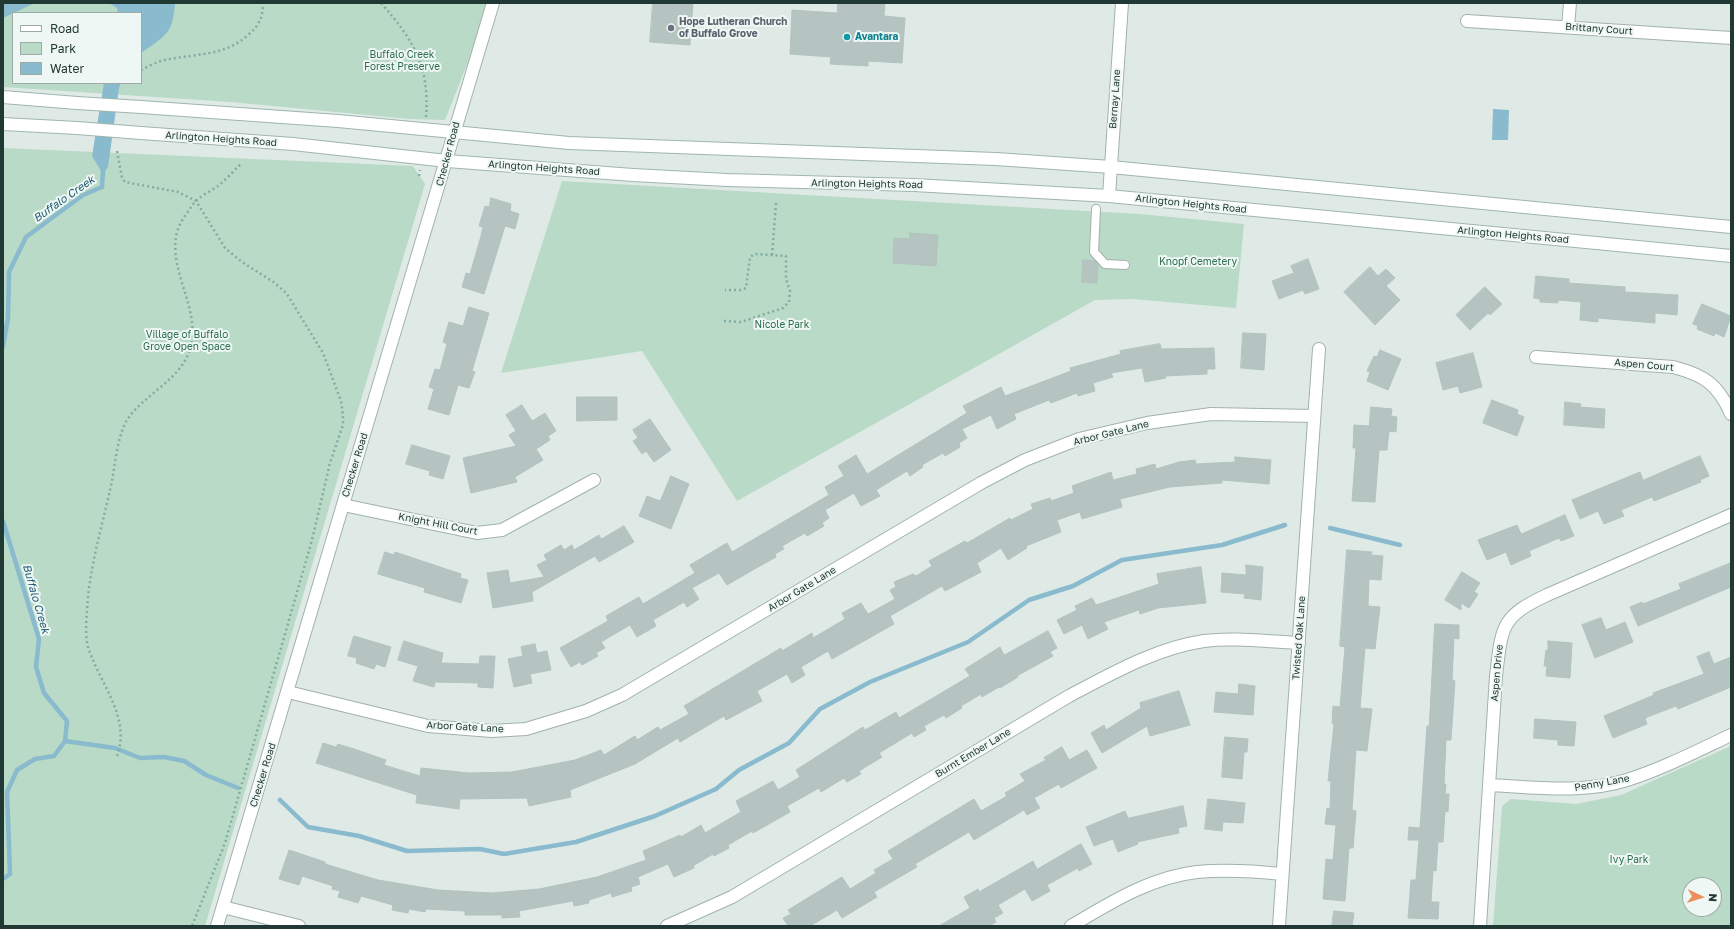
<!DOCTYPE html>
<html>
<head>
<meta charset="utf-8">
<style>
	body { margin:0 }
	#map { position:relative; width:1734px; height:929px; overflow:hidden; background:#dfeae6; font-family:"Golos Text",sans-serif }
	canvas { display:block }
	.frame { position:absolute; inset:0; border:4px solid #213935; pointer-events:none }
	.legend { position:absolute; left:12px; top:12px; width:130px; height:72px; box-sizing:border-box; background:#eff7f4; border:1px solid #9daba8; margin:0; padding:5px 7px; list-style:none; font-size:12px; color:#213935 }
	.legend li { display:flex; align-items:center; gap:8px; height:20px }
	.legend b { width:20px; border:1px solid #9daba8 }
	.north { position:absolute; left:1682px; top:877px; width:40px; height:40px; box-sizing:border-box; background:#eff7f4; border:1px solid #9daba8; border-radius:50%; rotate:94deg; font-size:11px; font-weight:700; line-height:16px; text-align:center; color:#213935 }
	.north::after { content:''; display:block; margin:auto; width:14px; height:18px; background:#ec905b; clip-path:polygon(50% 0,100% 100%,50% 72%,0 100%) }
</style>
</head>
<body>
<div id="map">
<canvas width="1734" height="929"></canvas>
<div class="frame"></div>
<ul class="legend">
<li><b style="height:5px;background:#fff"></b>Road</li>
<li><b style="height:11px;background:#b9dac6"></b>Park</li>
<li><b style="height:11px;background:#89bacd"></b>Water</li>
</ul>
<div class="north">N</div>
</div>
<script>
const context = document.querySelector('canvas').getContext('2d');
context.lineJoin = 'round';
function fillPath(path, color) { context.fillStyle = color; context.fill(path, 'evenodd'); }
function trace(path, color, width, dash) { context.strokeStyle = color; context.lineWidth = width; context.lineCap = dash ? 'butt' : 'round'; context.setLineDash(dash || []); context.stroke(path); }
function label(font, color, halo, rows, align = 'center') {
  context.font = font + ' "Golos Text",sans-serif'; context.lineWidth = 4; context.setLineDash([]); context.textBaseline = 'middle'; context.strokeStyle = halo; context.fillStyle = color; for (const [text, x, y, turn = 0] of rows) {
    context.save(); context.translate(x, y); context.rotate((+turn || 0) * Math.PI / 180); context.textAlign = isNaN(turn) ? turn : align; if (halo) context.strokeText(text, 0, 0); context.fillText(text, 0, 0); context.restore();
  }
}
const green = new Path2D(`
	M3 3H486L474 47 445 120 409 119 231 102 3 87ZM13 13H141V83H13Z
	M3 148 413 166 425 184 205 926H3Z
	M562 181 1140 214 1244 224 1236 308 1132 299 1095 300 737 501 642 351 501 373Z
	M1731 746V926H1493L1502 806 1511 799 1576 804 1621 795ZM1690 885H1714V909H1690Z`);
const water = new Path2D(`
	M3 3H35L3 18Z
	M109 3H175C173 34 165 36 141 53V13H118L117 8Z
	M104 83H121L119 88 108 167 103 174 92 156Z
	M1493 109 1509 110 1508 140H1492Z`);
const stream = new Path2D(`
	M3 346 8 318 9 272 26 237 83 195 102 187 103 170
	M3 521 39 639 36 667 44 693 67 721 65 741 54 756 35 759 17 770 7 792 10 874 3 879
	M1330 528 1400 545
	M65 741 115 748 140 758 164 757 184 761 206 775 238 788
	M280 800 308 827 359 836 407 851 480 849 504 854 576 842 655 816 716 789 739 770 789 743 820 709 870 682 968 642 1029 600 1073 586 1122 560 1222 545 1285 525`);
const building = new Path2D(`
	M653 3H693L690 45 650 42Z
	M838 3H885L884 16 905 18 902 63 868 61V66L830 64 831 57 790 54 792 10 837 13Z
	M491 198 511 204 510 211 519 214 515 229 505 226 484 294 462 287 466 273 470 274 481 236 483 227 479 226 485 206 489 207Z
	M910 233 938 235 936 266 893 263 894 238 910 239Z
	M1308 259 1319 289 1305 294 1303 290 1279 299 1272 281 1294 273 1291 266Z
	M1083 260 1095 261 1098 265 1097 283 1082 282Z
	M1370 267 1378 276 1386 269 1395 278 1386 286 1400 300 1375 325 1344 292Z
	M1536 276 1569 279V283L1625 287V292L1678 295 1677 315 1655 313V323L1598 318V322L1580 320 1581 302 1558 300V303L1540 302V299L1534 298Z
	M1485 287 1502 304 1490 315 1488 313 1470 330 1456 315Z
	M1702 304 1731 316 1724 337 1715 333 1714 336 1697 329 1698 326 1693 324Z
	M469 307 489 313 472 371 475 372 469 388 458 385 449 415 428 409 434 389 429 387 435 369 440 370 447 344 443 342 449 322 463 326Z
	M1243 333 1266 334 1264 370 1241 368Z
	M1160 344 1161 349 1214 348 1215 369H1207V374L1165 376 1166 378 1145 382 1142 368 1111 373 1113 377 1093 383 1095 391 1078 396 1077 393 1051 403 1049 400 1014 414 1016 419 997 429 991 415 962 429 967 438 959 443 960 447 945 456 943 453 922 465 923 467 910 476 907 471 876 490 880 496 861 506 854 493 825 510 829 518 822 523 824 526 807 536 805 533 782 546 784 549 775 554 776 557 751 571 727 585 719 573 692 588 699 599 687 607 684 602 653 620 656 626 637 637 630 625 601 642 605 648 596 653 598 656 582 665 580 662 571 667 560 648 608 621 606 616 639 597 643 604 695 573 690 565 727 543 732 552 829 495 825 487 844 476 838 466 856 455 867 474 967 413 963 406 1001 387 1005 396 1071 371 1070 368 1121 354 1120 351Z
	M1380 350 1401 359 1388 390 1367 381 1370 372 1367 371 1374 356 1377 357Z
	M1473 353 1482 387 1460 393 1458 386 1443 390 1436 363Z
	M577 397H617V420L577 421Z
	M1492 400 1518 410 1517 414 1524 417 1517 436 1483 423Z
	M1565 402 1581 404 1580 407 1605 409 1604 428 1564 425Z
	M522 405 532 421 545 413 556 431 548 436 550 440 536 449 543 460 515 477 517 482 471 493 463 458 516 446 509 435 516 431 506 415Z
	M1371 407 1392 409 1391 416 1397 417 1396 432 1389 431 1387 450H1379L1375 502 1352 501 1356 448H1353L1354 425 1369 426Z
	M650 419 671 450 654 462 646 451 642 454 633 441 638 438 633 430Z
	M412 445 450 456 443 479 429 475 430 471 406 464Z
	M1700 456 1709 476 1700 480 1701 482 1654 501 1652 497 1621 510 1624 516 1604 524 1598 511 1580 519 1572 500 1640 472 1643 480Z
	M1235 457 1271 460 1269 484 1222 480V483L1170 487 1120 499 1122 507 1082 519 1080 512 1057 520 1061 532 1026 546 1027 548 1008 560 1001 548 977 563 981 572 945 591 942 586 890 616 894 624 832 659 828 651 801 667 805 675 792 683 787 674 757 691 762 701 726 720 724 716 680 742 678 738 635 764 570 790 571 797 529 806 527 798 460 799 459 809 416 803 417 795 316 763 323 743 336 747 338 744 354 749 386 760 384 765 420 776 421 768 469 773 512 772 575 760 601 750 604 755 635 736 637 740 658 727 660 730 689 714 684 706 781 648 782 651 812 633 813 638 845 619 842 613 861 603 868 614 895 599 890 590 896 587 894 582 913 574 916 576 932 566 929 561 965 541 967 543 1010 518 1011 520 1033 509 1031 504 1050 498 1051 501 1074 493 1072 486 1111 472 1113 480 1137 474 1136 469 1155 464 1156 469 1179 462 1195 460 1196 464 1235 462Z
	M671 476 689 484 671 529 639 516 647 496 660 501Z
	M1565 515 1574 536 1561 541 1559 538 1529 551 1531 556 1511 565 1506 552 1487 560 1478 540 1517 525 1521 534Z
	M624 526 634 542 599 562 595 556 532 592 533 601 493 608 487 573 508 570 510 583 544 577 537 565 547 560 544 555 561 545 564 550 572 545 574 550 599 535 601 539Z
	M1347 550 1372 552 1371 555 1383 556 1381 580 1369 579 1368 606 1380 607 1375 649 1365 648 1360 708 1372 709 1367 751 1356 750 1352 810 1356 811 1353 848H1349L1345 901 1323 899 1326 859 1333 860 1336 825 1325 824 1327 808 1330 809 1331 781H1328L1334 724 1332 723 1333 706 1340 707 1345 647 1340 646Z
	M385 552 394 555 395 552 461 574 460 578 468 580 461 603 424 592 425 588 378 574Z
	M1731 563V587L1638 626 1630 607 1642 602 1643 604 1681 589 1679 584Z
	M1246 565 1263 567 1261 600 1244 598 1245 594 1221 592 1222 573 1246 575Z
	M1201 567 1206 603 1158 608 1140 614 1139 610 1104 622 1108 629 1088 639 1082 625 1064 634 1057 620 1077 610 1075 606 1092 598 1096 605 1159 584 1157 574Z
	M1462 572 1480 583 1474 592 1478 594 1469 608 1461 603V610L1445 600Z
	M1601 618 1606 630 1625 622 1633 642 1595 658 1582 625Z
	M1435 624 1459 625V639L1454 638 1452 680 1455 681 1451 740H1446L1444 784H1446L1445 794H1449L1448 812 1445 811 1443 842H1438L1436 871 1433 870 1431 902H1439L1438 919 1408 918 1411 880H1416L1419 840H1408L1409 827 1420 828 1427 726H1429Z
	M1048 631 1057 648 1050 652 1053 656 1017 676 1018 677 1000 688 999 687 982 697 981 694 961 706 962 708 946 718 944 715 924 726 926 730 914 737 912 733 879 753 882 757 859 771 861 774 847 782 844 778 821 792 819 788 787 806 790 812 753 833 752 831 728 845 729 848 714 856 713 854 693 866 694 868 674 877 668 864 638 877 640 884 631 887 632 891 612 897 611 893 589 900V903L574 906 573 901 519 911 520 917 502 918V915H465V911L426 909 425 912 409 909 408 913 392 910 393 905 361 896 358 903 338 897 340 891 332 889 333 886 302 876 299 885 279 879 289 850 325 862V864L378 880 438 890 492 893 539 889 597 877 646 860 643 851 680 835 681 837 701 825 705 833 741 812 736 801 773 781 778 790 800 777 796 770 863 727 865 730 896 712 899 718 970 676 965 669 1000 647 1004 655Z
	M354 636 391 647 385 667 376 664 374 669 356 663 357 658 348 656Z
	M404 641 443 653 441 663 479 664 480 656H495L493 688 478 687V683L435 682 434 687 413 681 418 666 398 660Z
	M1548 641 1572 643 1570 678 1546 676 1547 666H1544L1546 650H1548Z
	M535 644 537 653 547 651 551 670 530 674 532 683 514 687 508 659 523 656 521 647Z
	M1709 652 1714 664 1731 657V687L1678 709 1676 706 1645 718 1647 724 1613 738 1604 716 1654 695 1653 693 1704 674 1697 657Z
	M1239 684 1255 686 1253 715 1214 712 1216 692 1238 694Z
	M1179 691 1190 725 1150 736 1147 726 1102 753 1091 733 1104 725 1106 730 1141 708 1140 703Z
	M1535 719 1576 722 1574 746 1558 745V740L1534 738Z
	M1225 737 1248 739 1247 752H1244L1242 779 1222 777Z
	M1062 747 1069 760 1087 750 1097 768 1061 788 1059 784 1034 798 1040 808 1027 815 1024 810 974 840 969 832 915 864 917 867 874 892 877 897 842 918 837 910 810 926H788L783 918 791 914 788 910 842 877 850 889 876 873 874 870 893 859 888 851 974 799 981 811 1007 796 1005 793 1025 781 1020 774 1046 760 1044 758Z
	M1208 799 1245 803 1243 823 1223 822 1222 831 1205 829Z
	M1183 806 1187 826 1178 828 1179 833 1137 842 1138 844 1118 852 1113 839 1094 846 1086 827 1125 811 1128 818Z
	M1081 844 1092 864 1079 871 1078 868 1047 885 1050 891 1032 901 1025 889 998 905 1003 913 994 918 996 922 989 926H939L970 908 964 897 978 889 979 892 1033 861 1037 869Z
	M1334 911 1354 913 1352 926H1332Z`);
const path = new Path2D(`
	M381 3C413 39 430 67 426 117
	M141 70C147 67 154 63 161 61 191 53 223 58 248 35 259 26 263 17 263 3
	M117 151 122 178 125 182 178 192 196 201 225 248 242 262 275 283 287 294 323 353 341 401 343 415V425L330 463 312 540 225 843 192 926
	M419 176 420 170
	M772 255 776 203
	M724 321 741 322 783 308 789 302 790 291 786 279V256L755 254 750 257 746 288 741 290H725
	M117 756C131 718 101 685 89 650 85 639 86 623 87 611 89 567 103 524 112 481 115 464 118 434 127 420 144 394 181 380 190 349 202 309 167 271 177 232 180 221 188 212 194 203 200 196 211 191 218 186 227 179 234 170 242 163`);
const service = new Path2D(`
	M1096 209 1094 252 1105 264 1125 265`);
const minor = new Path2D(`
	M1467 21 1731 38
	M1568 27 1570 3
	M1109 196 1122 3
	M1536 357 1673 367C1704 375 1718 384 1731 414
	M343 505 477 533 502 530 594 480
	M288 692 428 726 492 731 526 729 586 711 622 695 981 483 1025 460 1079 439 1147 423 1211 414 1314 416
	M1489 785C1534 787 1583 794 1627 780 1662 769 1697 751 1731 735
	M223 907 299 926
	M667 926 732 897 1069 696C1111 674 1156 648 1204 641 1235 637 1268 642 1299 643
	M1071 926C1110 903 1151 877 1197 872 1226 869 1254 871 1282 874
	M1279 926 1319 349
	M1480 926 1496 676C1502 627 1500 617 1547 595L1731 515`);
const tertiary = new Path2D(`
	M217 926 493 3`);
const secondary = new Path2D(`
	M3 97 77 103
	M141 107 338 121 569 143 996 159 1111 167 1731 227
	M3 124 77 128
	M141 133 293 144 447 161 633 175 727 180 914 185 1109 196 1731 256`);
const secondaryBridge = new Path2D(`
	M77 103 141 107
	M77 128 141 133`);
const markers = [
	[671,28,4,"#6b7280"],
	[847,37,4,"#0f9aa8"]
];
const worshipNames = [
	["Hope Lutheran Church",679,22],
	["of Buffalo Grove",679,34]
];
const streetNames = [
	["Brittany Court",1599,29,4],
	["Bernay Lane",1115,99,-86],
	["Arlington Heights Road",221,139,4],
	["Checker Road",448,154,-75],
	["Arlington Heights Road",544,168,4],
	["Arlington Heights Road",867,184,1],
	["Arlington Heights Road",1191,204,6],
	["Arlington Heights Road",1513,235,5],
	["Aspen Court",1644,365,5],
	["Arbor Gate Lane",1111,433,-14],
	["Checker Road",355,465,-73],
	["Knight Hill Court",438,524,11],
	["Arbor Gate Lane",802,589,-31],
	["Twisted Oak Lane",1299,638,-86],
	["Aspen Drive",1497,673,-85],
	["Arbor Gate Lane",465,727,3],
	["Burnt Ember Lane",973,753,-31],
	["Checker Road",263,775,-73],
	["Penny Lane",1602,783,-10]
];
const cultureNames = [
	["Avantara",855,37]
];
const parkNames = [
	["Buffalo Creek",402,55],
	["Forest Preserve",402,67],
	["Knopf Cemetery",1198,262],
	["Nicole Park",782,325],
	["Village of Buffalo",187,335],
	["Grove Open Space",187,347],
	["Ivy Park",1629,860]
];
const waterNames = [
	["Buffalo Creek",64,199,-35],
	["Buffalo Creek",36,599,74]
];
fillPath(green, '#b9dac6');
fillPath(water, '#89bacd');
trace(stream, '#89bacd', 4.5);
fillPath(building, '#b5c4c0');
trace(building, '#b2c3be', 1);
trace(service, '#a2b1ad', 10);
trace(minor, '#a2b1ad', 14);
trace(tertiary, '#a2b1ad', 14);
trace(secondary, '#9fb5b0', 14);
trace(path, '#81aca4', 2.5, [2, 3]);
trace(service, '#fff', 8);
trace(minor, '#fff', 12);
trace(tertiary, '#fff', 12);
trace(secondary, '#fff', 12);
trace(secondaryBridge, '#9fb5b0', 14, []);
trace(secondaryBridge, '#fff', 12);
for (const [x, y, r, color] of markers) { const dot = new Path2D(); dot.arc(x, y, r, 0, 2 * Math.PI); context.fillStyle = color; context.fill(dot); trace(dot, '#eff7f4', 1.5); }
label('bold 10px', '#5b616d', '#eff7f4', worshipNames, 'left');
label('10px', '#213935', '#eff7f4', streetNames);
label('bold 10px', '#0d838f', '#eff7f4', cultureNames, 'left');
label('10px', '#2d6e4e', '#eff7f4', parkNames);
label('italic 11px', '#1e5a72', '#eff7f4', waterNames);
</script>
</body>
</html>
